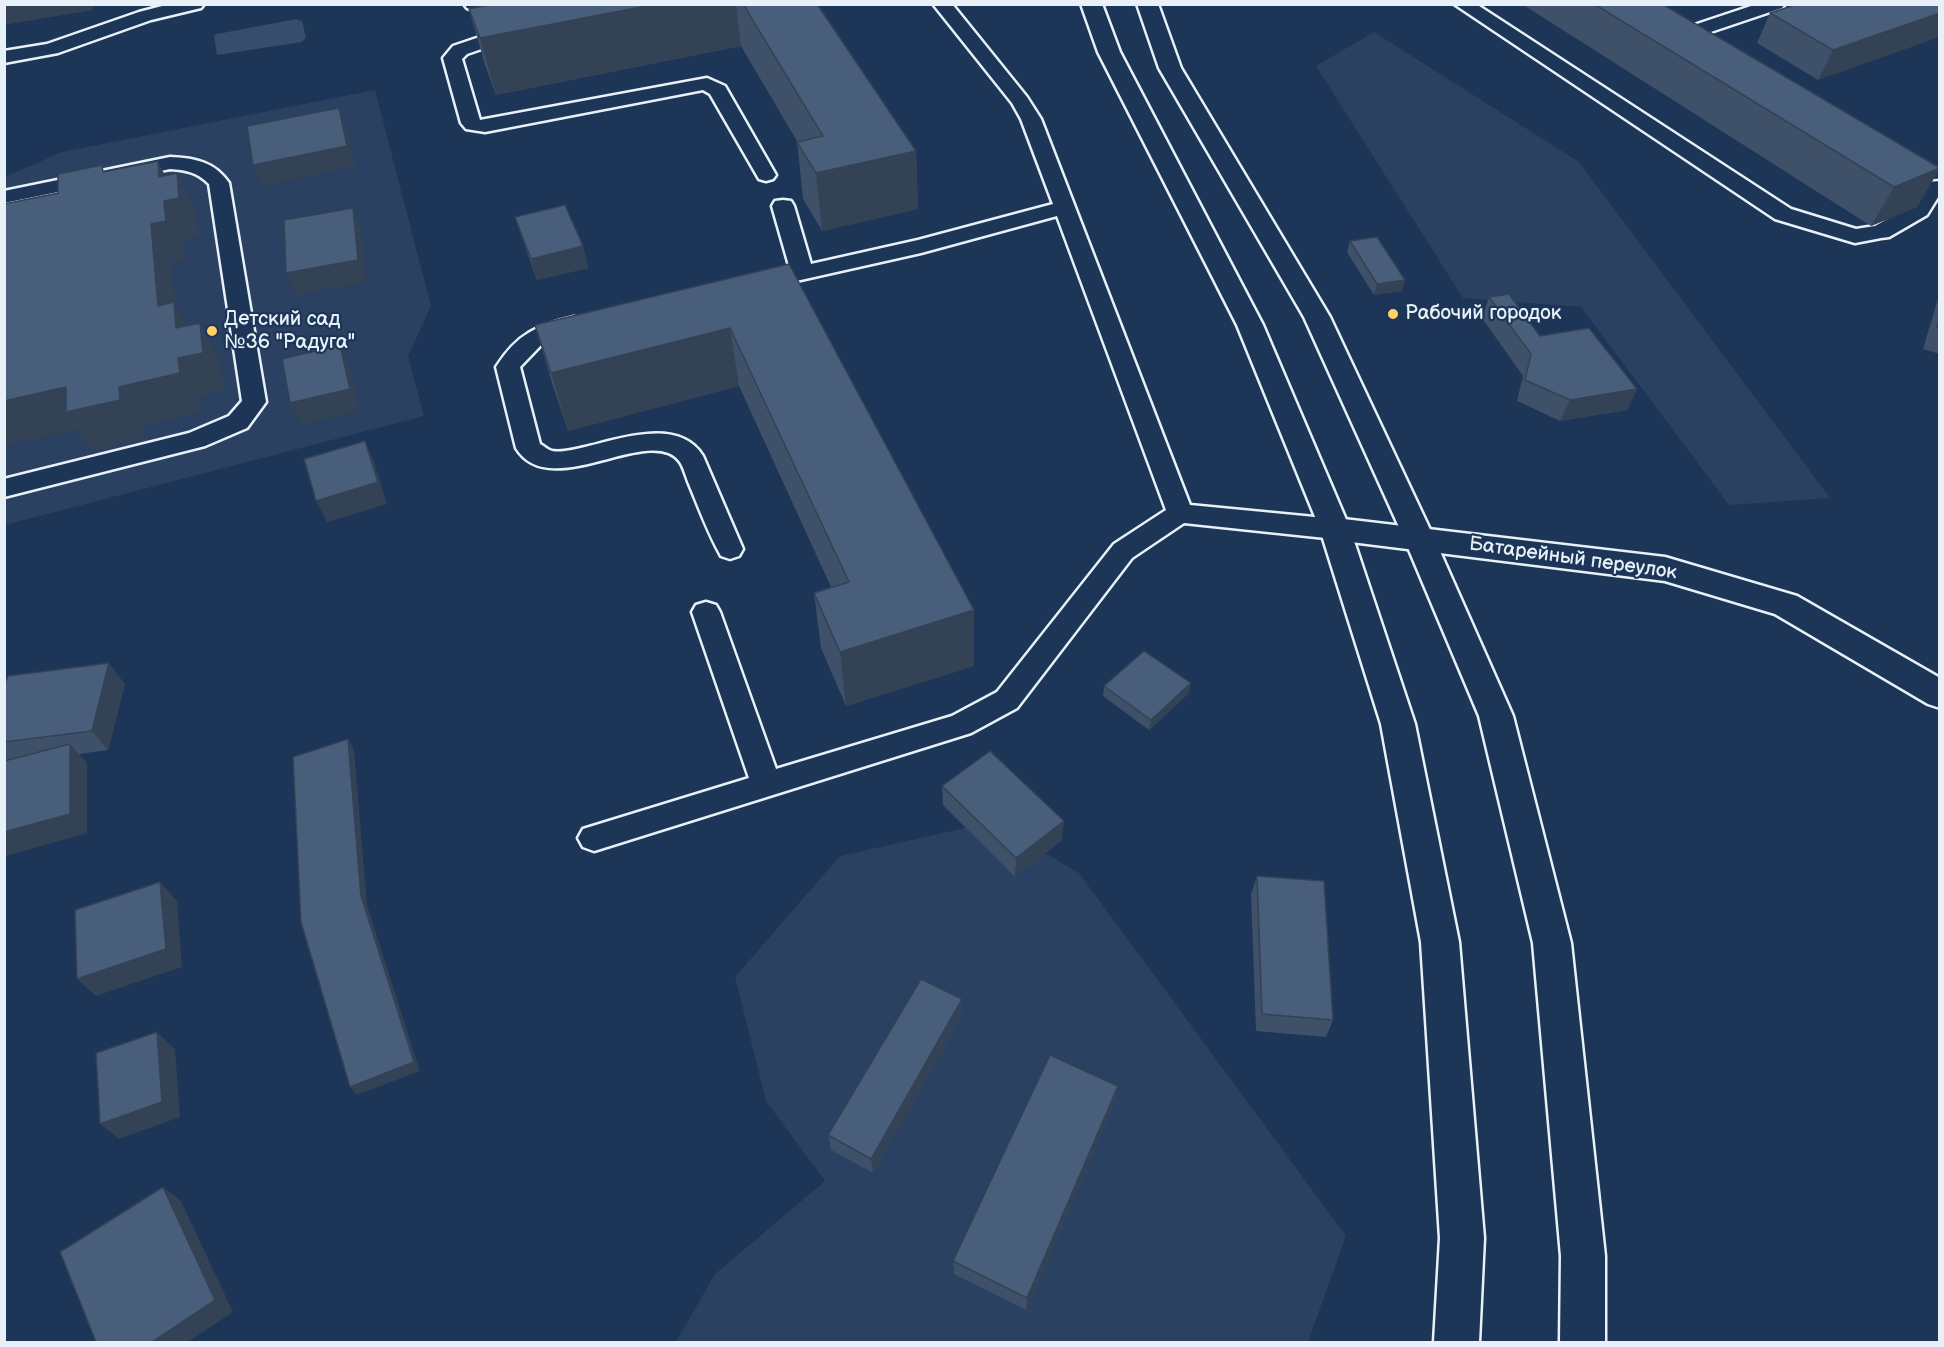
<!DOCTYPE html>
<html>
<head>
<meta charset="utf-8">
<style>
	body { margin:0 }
	#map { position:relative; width:1944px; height:1347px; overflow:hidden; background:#1d3557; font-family:"Balsamiq Sans",sans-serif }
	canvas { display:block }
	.frame { position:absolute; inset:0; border:6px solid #e8f1f8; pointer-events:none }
</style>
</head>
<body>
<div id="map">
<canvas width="1944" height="1347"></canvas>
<div class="frame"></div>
</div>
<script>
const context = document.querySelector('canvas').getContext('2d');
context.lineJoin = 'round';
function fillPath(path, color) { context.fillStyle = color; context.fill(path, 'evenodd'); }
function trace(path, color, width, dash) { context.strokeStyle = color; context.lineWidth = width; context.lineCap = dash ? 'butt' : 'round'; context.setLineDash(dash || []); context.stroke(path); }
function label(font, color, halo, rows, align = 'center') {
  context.font = font + ' "Balsamiq Sans",sans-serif'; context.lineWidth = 4.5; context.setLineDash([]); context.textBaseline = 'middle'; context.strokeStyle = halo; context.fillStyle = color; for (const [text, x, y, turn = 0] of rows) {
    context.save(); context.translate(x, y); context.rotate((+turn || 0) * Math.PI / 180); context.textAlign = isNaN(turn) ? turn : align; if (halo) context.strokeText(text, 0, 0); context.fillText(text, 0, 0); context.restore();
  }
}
const built = new Path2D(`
	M1374 32 1579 162 1830 498 1729 505 1581 307 1463 298 1316 66Z
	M375 90 431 306 408 356 424 416 5 525V177L62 152Z
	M992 822 1079 873 1346 1236 1308 1342H676L715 1274 825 1181 766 1101 735 977 840 856Z`);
const green = new Path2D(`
	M296 19 302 21 306 37 302 42 217 55 214 36 217 34Z`);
const lane = new Path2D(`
	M170 4H204L201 8 151 20 58 53 4 63V51L47 44 139 12Z
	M464 4H493L523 14 526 18 523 22 517 23 467 8Z
	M933 4H952L1027 97 1041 119 1190 505 1335 519 1344 522 1348 529 1344 536 1335 539 1184 523 1132 558 1017 708 971 733 594 851 583 847 578 838 583 829 749 778 692 612 696 605 706 602 716 605 720 612 776 769 952 716 997 692 1114 544 1166 510 1057 216 921 253 756 290 748 288 745 283 748 278 790 269 772 206 775 201 783 200 791 201 794 206 811 264 918 240 1053 204 1021 119 1012 103Z
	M1454 4H1476L1791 209 1856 229 1875 226 1911 206 1927 182 1940 181V194L1927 215 1889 237 1881 238 1855 243 1775 219Z
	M1757 4H1785L1782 8 1684 41H1670L1668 37 1670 33Z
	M515 25 522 27 524 31 522 35 467 54 462 59 480 120 707 78 725 86 776 175 773 179 766 181 759 179 710 94 703 90 485 132 466 129 461 123 443 58 453 46Z
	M170 157C195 158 215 162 229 183L266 402 247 428 205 446 4 497V479L189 433 229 416 242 401 209 184C197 172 186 170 170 169L4 203V191Z
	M574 317 582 319 586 324 582 329 544 342 520 367 540 444C544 446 548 450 552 451 562 453 575 449 585 447 619 439 679 417 703 456L743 549 739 556 730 559 721 556C708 533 699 508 689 484 686 477 684 468 680 462 651 422 550 504 516 448L496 367C518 333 536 326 574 317Z`);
const street = new Path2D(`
	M1335 518 1665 557 1797 596 1940 678V708L1928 704 1775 614 1665 581 1335 540 1324 537 1320 529 1324 521Z`);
const secondary = new Path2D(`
	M1081 4H1102L1120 52 1263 325 1350 529 1415 724 1459 942 1484 1238 1479 1342H1434L1440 1238 1421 942 1381 724 1320 529 1237 325 1098 52Z
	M1137 4H1158L1181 68 1330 317 1434 538 1513 716 1571 943 1605 1256V1342H1560L1561 1256 1533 943 1479 716 1404 538 1304 317 1159 68Z`);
const wall = new Path2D(`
	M494 4H817L916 151 918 209 822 231 803 199 797 141 741 46 496 95 485 65 469 9Z
	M1522 4H1662L1940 168 1917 207 1871 226Z
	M1940 4 1818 80 1757 43 1770 13Z
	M515 217 583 246 588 268 537 280 522 238Z
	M1350 241 1402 291 1374 295 1347 252Z
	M789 264 974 666 846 706 821 648 814 593 831 587 739 386 568 431 552 383 535 325Z
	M1940 292V354L1923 349Z
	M1489 297 1540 336 1637 389 1627 410 1560 421 1517 401 1523 376 1482 318Z
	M125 684 108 750 79 754 87 763V833L4 856V685Z
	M1104 686 1189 693 1149 730 1103 696Z
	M942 786 1062 840 1015 877 943 805Z
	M1257 876 1333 1020 1326 1037 1256 1031 1251 894Z
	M962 999V1016L873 1173 831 1150 828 1135Z
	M1118 1086 1115 1102 1026 1310 954 1274 953 1261Z`);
const shadedWall = new Path2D(`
	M4 4H93V10L4 25Z
	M657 4H736L741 46 496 95 480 38Z
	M1940 13V37L1818 80 1833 50Z
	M339 108 347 129 356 167 262 186 253 165Z
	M916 151 918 209 822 231 816 173Z
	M158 161 176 198 177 173 196 212 199 236 183 240 186 260 171 263 175 304 195 341 200 323 220 362 224 391 200 397 201 412 143 426 144 438 92 451 77 429 4 446V401L66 387H119L158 306 151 224 159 177Z
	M1940 168 1917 207 1871 226 1894 187Z
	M353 208 361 230 366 282 296 295 286 273Z
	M583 246 588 268 537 280 531 259Z
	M1405 280 1402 291 1374 295 1377 284Z
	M730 328 739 386 568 431 551 373Z
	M340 345 350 367 359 410 301 425 290 403Z
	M1637 389 1627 410 1560 421 1570 400Z
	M365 441 374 462 387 504 327 522 316 501Z
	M974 610V666L846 706 840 652Z
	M109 663 125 684 108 750 92 731Z
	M1191 683 1189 693 1149 730 1151 720Z
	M348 739 354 750 367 905 420 1071 357 1095 350 1087 361 896Z
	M70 744 87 763V833L4 856V832Z
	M1064 821 1062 840 1015 877 1016 858Z
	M160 882 177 901 182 967 96 996 77 979Z
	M962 999V1016L873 1173 871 1159Z
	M157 1032 175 1049 180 1117 119 1139 100 1124Z
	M1118 1086 1115 1102 1026 1310 1027 1298Z
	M163 1187 181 1201 233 1312 188 1342H152Z`);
const building = new Path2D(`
	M494 4H657L480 38 469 9Z
	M743 4H817L916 151 816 173 797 142 823 136Z
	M1594 4H1662L1940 168 1894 187Z
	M1798 4H1940V13L1833 50 1770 13Z
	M339 108 347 146 253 165 247 126Z
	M158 161 159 177 177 173 179 198 164 201 166 221 151 224 158 306 174 302 176 328 200 323 203 353 178 358 180 373 119 387 120 400 66 412V387L4 401V204L58 193V174L102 165 103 172Z
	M565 205 583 246 531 259 515 217Z
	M353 208 358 260 286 273 284 220Z
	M1377 237 1405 280 1377 284 1350 241Z
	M789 264 974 610 840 652 814 593 849 582 730 328 551 373 535 325Z
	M1509 294 1540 336 1589 328 1637 389 1570 400 1525 380 1531 354 1489 297Z
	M1940 318V328L1937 327Z
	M340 345 350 389 290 403 282 359Z
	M365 441 378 482 316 501 304 459Z
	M1144 651 1191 683 1151 720 1104 686Z
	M109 663 92 731 4 742V685L8 676Z
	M348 739 361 896 414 1062 350 1087 301 922 293 757Z
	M70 744V814L4 832V761Z
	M990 751 1064 821 1016 858 942 786Z
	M1257 876 1324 881 1333 1020 1262 1014Z
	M160 882 166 949 77 979 75 910Z
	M921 979 962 999 871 1159 828 1135Z
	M157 1032 162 1102 100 1124 96 1053Z
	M1050 1055 1118 1086 1027 1298 953 1261Z
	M163 1187 215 1300 152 1342H96L60 1252Z`);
const markers = [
	[1393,314,6,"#ffd166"],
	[212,331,6,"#ffd166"]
];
const poiNames = [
	["Рабочий городок",1405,314],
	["Детский сад",224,320],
	["№36 \"Радуга\"",224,343]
];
const streetNames = [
	["Батарейный переулок",1573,559,8]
];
fillPath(built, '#2a4162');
fillPath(green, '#374d6c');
trace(lane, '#e8f1f8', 5);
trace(street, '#e8f1f8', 5);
trace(secondary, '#e8f1f8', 5);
fillPath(lane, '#1d3557');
fillPath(street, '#1d3557');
fillPath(secondary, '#1d3557');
fillPath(wall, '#3f5169');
fillPath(shadedWall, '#334255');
fillPath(building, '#495e7a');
trace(building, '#334255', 1.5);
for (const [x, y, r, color] of markers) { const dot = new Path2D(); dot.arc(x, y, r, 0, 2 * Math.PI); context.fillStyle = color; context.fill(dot); trace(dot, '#1d3557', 2); }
label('20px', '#e8f1f8', '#1d3557', poiNames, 'left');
label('20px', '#e8f1f8', '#1d3557', streetNames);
</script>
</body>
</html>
